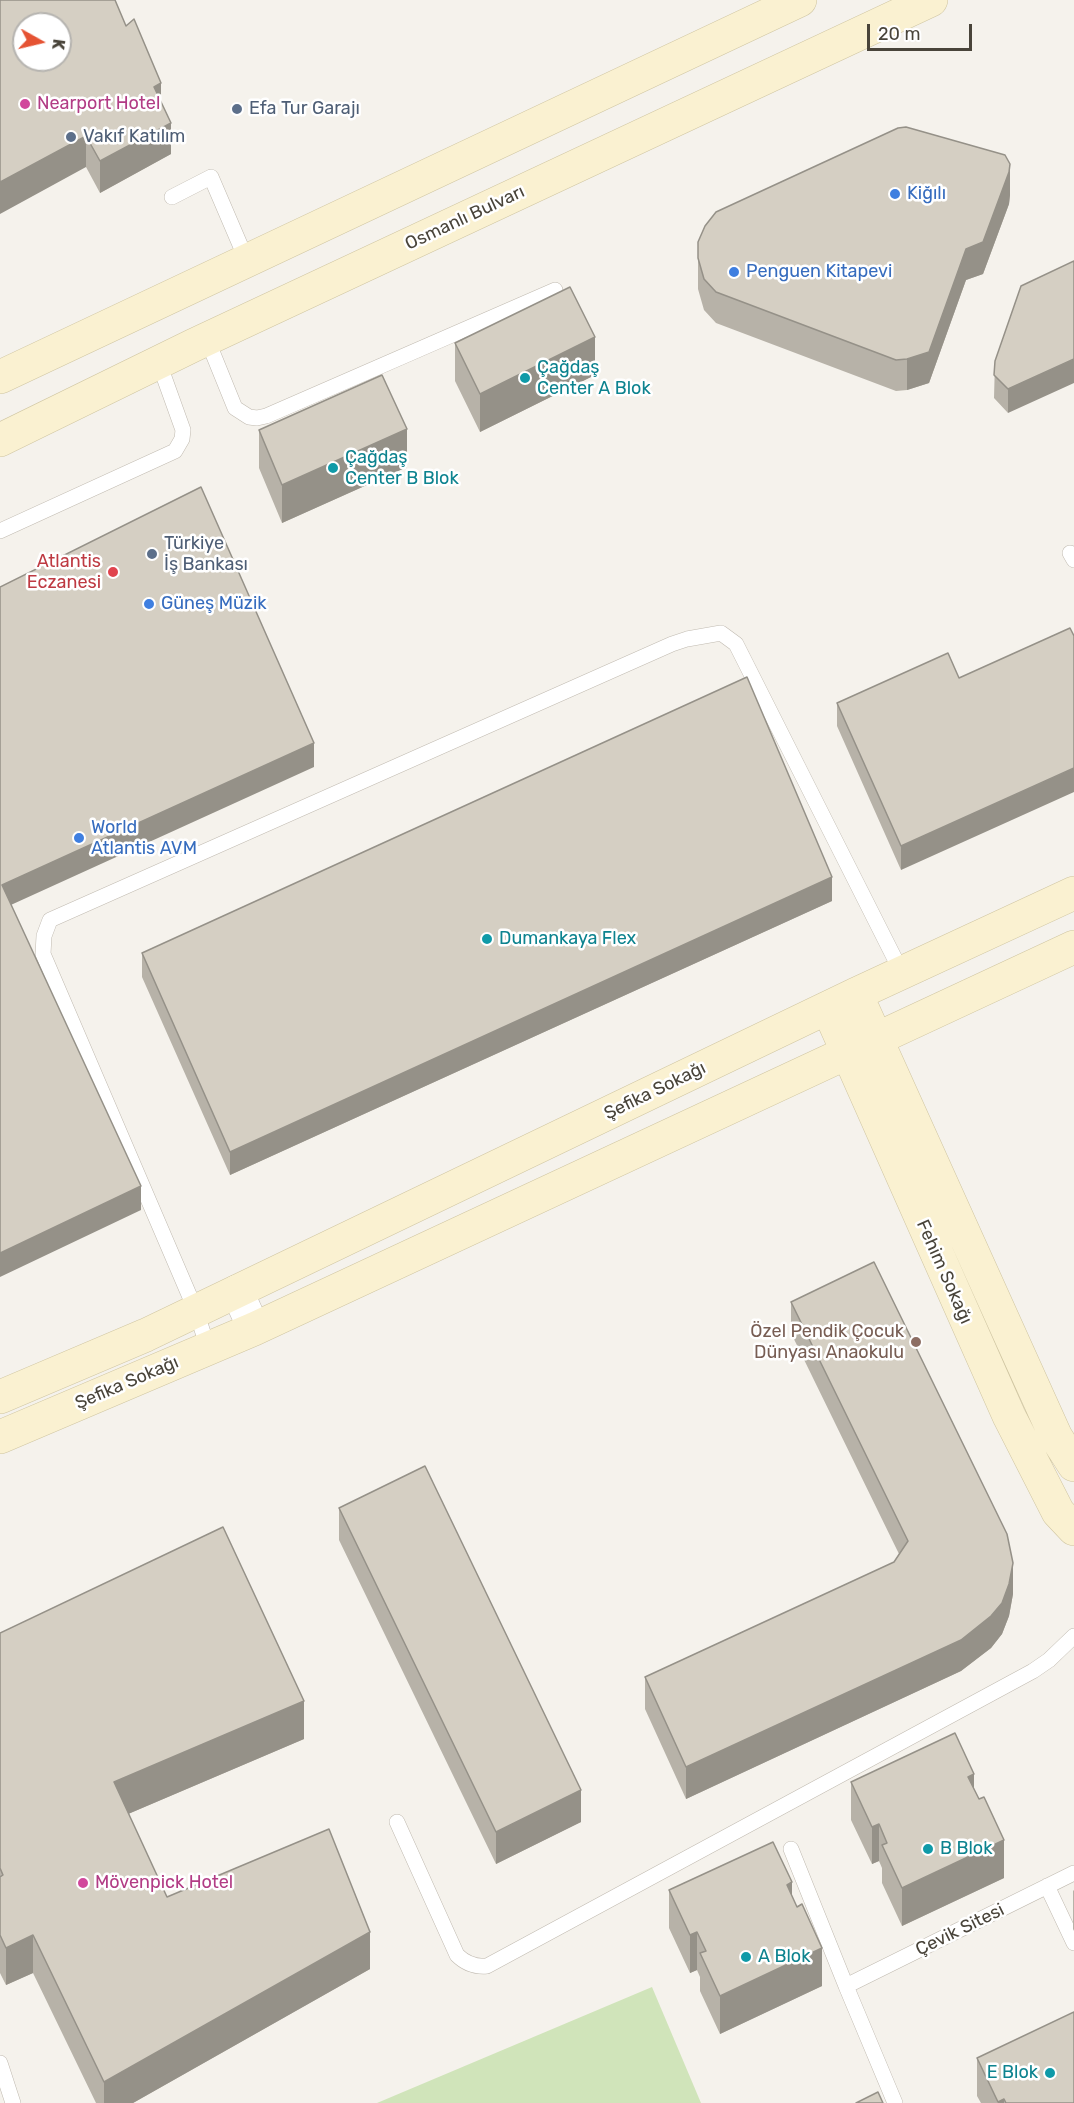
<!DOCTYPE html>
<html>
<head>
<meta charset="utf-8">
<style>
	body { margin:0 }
	#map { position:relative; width:1074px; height:2103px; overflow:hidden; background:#f5f2ec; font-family:Rubik,sans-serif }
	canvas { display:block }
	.north { position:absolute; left:12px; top:12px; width:60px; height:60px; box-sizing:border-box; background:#fff; border:2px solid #b6b4b0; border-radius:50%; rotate:98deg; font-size:16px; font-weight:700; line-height:24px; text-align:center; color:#49443a }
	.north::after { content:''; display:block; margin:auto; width:21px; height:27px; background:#e55333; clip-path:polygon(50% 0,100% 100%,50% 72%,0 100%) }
	.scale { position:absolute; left:867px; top:24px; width:105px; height:27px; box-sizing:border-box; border:3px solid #49443a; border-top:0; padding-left:8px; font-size:18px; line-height:21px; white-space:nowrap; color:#49443a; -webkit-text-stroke:4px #fff; paint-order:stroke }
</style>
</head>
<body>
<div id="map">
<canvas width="1074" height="2103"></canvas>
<div class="north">K</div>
<div class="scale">20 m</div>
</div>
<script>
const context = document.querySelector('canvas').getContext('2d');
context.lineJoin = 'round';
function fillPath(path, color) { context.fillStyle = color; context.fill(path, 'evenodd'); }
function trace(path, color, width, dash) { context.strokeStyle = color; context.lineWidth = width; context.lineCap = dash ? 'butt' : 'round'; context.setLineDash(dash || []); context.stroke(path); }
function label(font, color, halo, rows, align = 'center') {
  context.font = font + ' Rubik,sans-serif'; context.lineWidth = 5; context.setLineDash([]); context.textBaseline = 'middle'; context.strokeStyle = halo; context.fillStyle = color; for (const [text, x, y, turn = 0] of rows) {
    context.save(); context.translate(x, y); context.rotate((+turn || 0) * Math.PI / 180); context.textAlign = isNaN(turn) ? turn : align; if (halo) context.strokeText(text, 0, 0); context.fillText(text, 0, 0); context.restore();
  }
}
const green = new Path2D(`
	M652 1987 701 2103H377Z`);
const lane = new Path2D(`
	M172 197 211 177 247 261
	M207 339 235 408 249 417 257 418 266 416 555 290
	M0 531 175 451 182 439 183 430 159 363
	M1070 553 1074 560
	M208 1348 196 1311 43 954 44 936 50 920 672 644 687 639 721 633 736 644 902 973
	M397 1822 457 1955C466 1964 475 1967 487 1966L1033 1671 1049 1660 1074 1636
	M791 1849 846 1986
	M1047 1886 1074 1943
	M0 2063 13 2103
	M895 2103 846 1986 1074 1873`);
const street = new Path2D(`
	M237 1291 254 1329`);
const secondary = new Path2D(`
	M0 377 800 0
	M0 440 194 345 931 0
	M856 994 1056 1437 1074 1465
	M828 1008 1009 1416 1058 1512 1074 1529
	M0 1397 146 1335 856 994 1074 893
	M0 1437 254 1329 1074 947`);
const wall = new Path2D(`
	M0 0 161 101 171 154 100 193 86 167Z
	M1010 195 1009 204 983 274 966 280 929 383 907 390 896 391 716 323 704 310 698 289V242Z
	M1021 286 1008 413 994 398 995 361Z
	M455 343 595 375 480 432 455 381Z
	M259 430 407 467 282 523 259 468Z
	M959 678 901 870 837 726V703Z
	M832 901 230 1175 142 977V953Z
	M791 1302 1013 1594 1009 1616 1002 1634 991 1648 961 1671 686 1799 645 1709V1677L894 1562 899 1554 791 1333Z
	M339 1508 581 1822 496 1864 339 1540Z
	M0 1633 304 1739 128 1814 167 1897 370 1969 133 2103H96L33 1973 6 1985 0 1973Z
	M851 1782 974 1789 1004 1878 902 1926 882 1883V1868L879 1861 872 1864 851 1820Z
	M669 1890 792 1898 822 1986 720 2034 700 1991V1977L697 1970 690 1973 669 1928Z
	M1074 1890V1931L1073 1929V1891Z
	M977 2058 1074 2103H981L977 2096Z`);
const shadedWall = new Path2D(`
	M161 83V115L154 87Z
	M171 123V154L100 193V161Z
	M86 136V167L0 214V182Z
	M1010 164V195L1009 204 983 274 966 280 929 383 907 390V359L966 249Z
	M595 337V375L480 432V394Z
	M1074 359V383L1008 413V389Z
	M407 429V467L282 523V485Z
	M314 743V767L2 909V885Z
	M1074 768V792L901 870V846Z
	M832 877V901L230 1175V1152Z
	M141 1186V1210L0 1277V1253Z
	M1013 1563V1594L1009 1616 1002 1634 991 1648 961 1671 686 1799V1767Z
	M304 1701V1739L114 1820V1782Z
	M974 1774V1812L968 1777Z
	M581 1790V1822L496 1864V1832Z
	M879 1824V1861L872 1864V1827Z
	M1004 1840V1878L902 1926V1888Z
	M792 1882V1920L787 1885Z
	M370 1932V1969L133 2103H104V2082Z
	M697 1932V1970L690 1973V1935Z
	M33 1935V1973L6 1985V1948Z
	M822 1948V1986L720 2034V1996Z
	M1004 2099V2103H998V2102Z`);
const building = new Path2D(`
	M0 0H115L126 26 134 19 161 83 154 87 171 123 100 161 86 136 0 182ZM24 24H60V60H24Z
	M906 127 1005 155 1010 164 1009 172 983 242 966 249 929 352 907 359 896 360 716 292 704 279 698 258V242L705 226 716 212 898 128Z
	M1074 261V359L1008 389 994 375 995 361 1021 286Z
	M570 287 595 337 480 394 455 343Z
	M382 375 407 429 282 485 259 430Z
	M201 487 314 743 2 885 141 1186 0 1253V587Z
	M1070 628 1074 636V768L901 846 837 703 948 653 959 678Z
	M747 677 832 877 230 1152 142 953Z
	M874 1262 1007 1534 1013 1563 1009 1584 1002 1603 991 1616 961 1640 686 1767 645 1677 894 1562 908 1541 791 1302Z
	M425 1466 581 1790 496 1832 339 1508Z
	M223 1527 304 1701 114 1782 167 1897 329 1829 370 1932 104 2082 33 1935 6 1948 0 1935V1877L3 1875 0 1868V1633Z
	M955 1733 974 1774 968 1777 979 1799 984 1797 1004 1840 902 1888 882 1845 887 1843 879 1824 872 1827 851 1782Z
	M773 1842 792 1882 787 1885 797 1907 802 1904 822 1948 720 1996 700 1953 706 1951 697 1932 690 1935 669 1890Z
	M1074 2012V2103H1006L1004 2099 998 2102 977 2058Z
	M878 2092 883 2103H856Z`);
const markers = [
	[25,104,6,"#d1479c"],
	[237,109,6,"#5c6f8a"],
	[71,137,6,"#5c6f8a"],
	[895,194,6,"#3f7fe0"],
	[734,272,6,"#3f7fe0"],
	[525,378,6,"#0f9aa8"],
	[333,468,6,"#0f9aa8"],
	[152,554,6,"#5c6f8a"],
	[113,572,6,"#e0444e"],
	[149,604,6,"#3f7fe0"],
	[79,838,6,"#3f7fe0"],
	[487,939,6,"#0f9aa8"],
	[916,1342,6,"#8d6e63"],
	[928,1849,6,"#0f9aa8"],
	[83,1883,6,"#d1479c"],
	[746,1957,6,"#0f9aa8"],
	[1050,2073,6,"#0f9aa8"]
];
const hotelNames = [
	["Nearport Hotel",37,104],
	["Mövenpick Hotel",95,1883]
];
const serviceNames = [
	["Efa Tur Garajı",249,109],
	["Vakıf Katılım",83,137],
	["Türkiye",164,544],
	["İş Bankası",164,565]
];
const shopNames = [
	["Kiğılı",907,194],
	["Penguen Kitapevi",746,272],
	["Güneş Müzik",161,604],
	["World",91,828],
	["Atlantis AVM",91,849]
];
const streetNames = [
	["Osmanlı Bulvarı",465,218,-25],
	["Şefika Sokağı",655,1091,-26],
	["Fehim Sokağı",944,1272,66],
	["Şefika Sokağı",127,1383,-23],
	["Çevik Sitesi",960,1930,-26]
];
const cultureNames = [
	["Çağdaş",537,368],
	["Center A Blok",537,389],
	["Çağdaş",345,458],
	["Center B Blok",345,479],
	["Dumankaya Flex",499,939],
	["B Blok",940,1849],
	["A Blok",758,1957],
	["E Blok",1038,2073,"right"]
];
const healthNames = [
	["Atlantis",101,562],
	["Eczanesi",101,583]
];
const educationNames = [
	["Özel Pendik Çocuk",904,1332],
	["Dünyası Anaokulu",904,1353]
];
fillPath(green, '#d0e4ba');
trace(lane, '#c0bab0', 16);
trace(street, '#c0bab0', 33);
trace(secondary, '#cfc5a1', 34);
trace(lane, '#fff', 15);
trace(street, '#fff', 32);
trace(secondary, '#faf1d1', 33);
fillPath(wall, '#b7b2a8');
fillPath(shadedWall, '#959188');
fillPath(building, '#d5cfc3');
trace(building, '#959188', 1.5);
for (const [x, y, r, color] of markers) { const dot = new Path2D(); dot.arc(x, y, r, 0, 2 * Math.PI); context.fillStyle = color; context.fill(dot); trace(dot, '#fff', 2); }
label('18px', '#b23c85', '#fff', hotelNames, 'left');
label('18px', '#4e5e75', '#fff', serviceNames, 'left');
label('18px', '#366cbe', '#fff', shopNames, 'left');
label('18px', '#49443a', '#fff', streetNames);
label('18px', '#0d838f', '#fff', cultureNames, 'left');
label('18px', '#be3a42', '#fff', healthNames, 'right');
label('18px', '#785e54', '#fff', educationNames, 'right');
</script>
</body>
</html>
